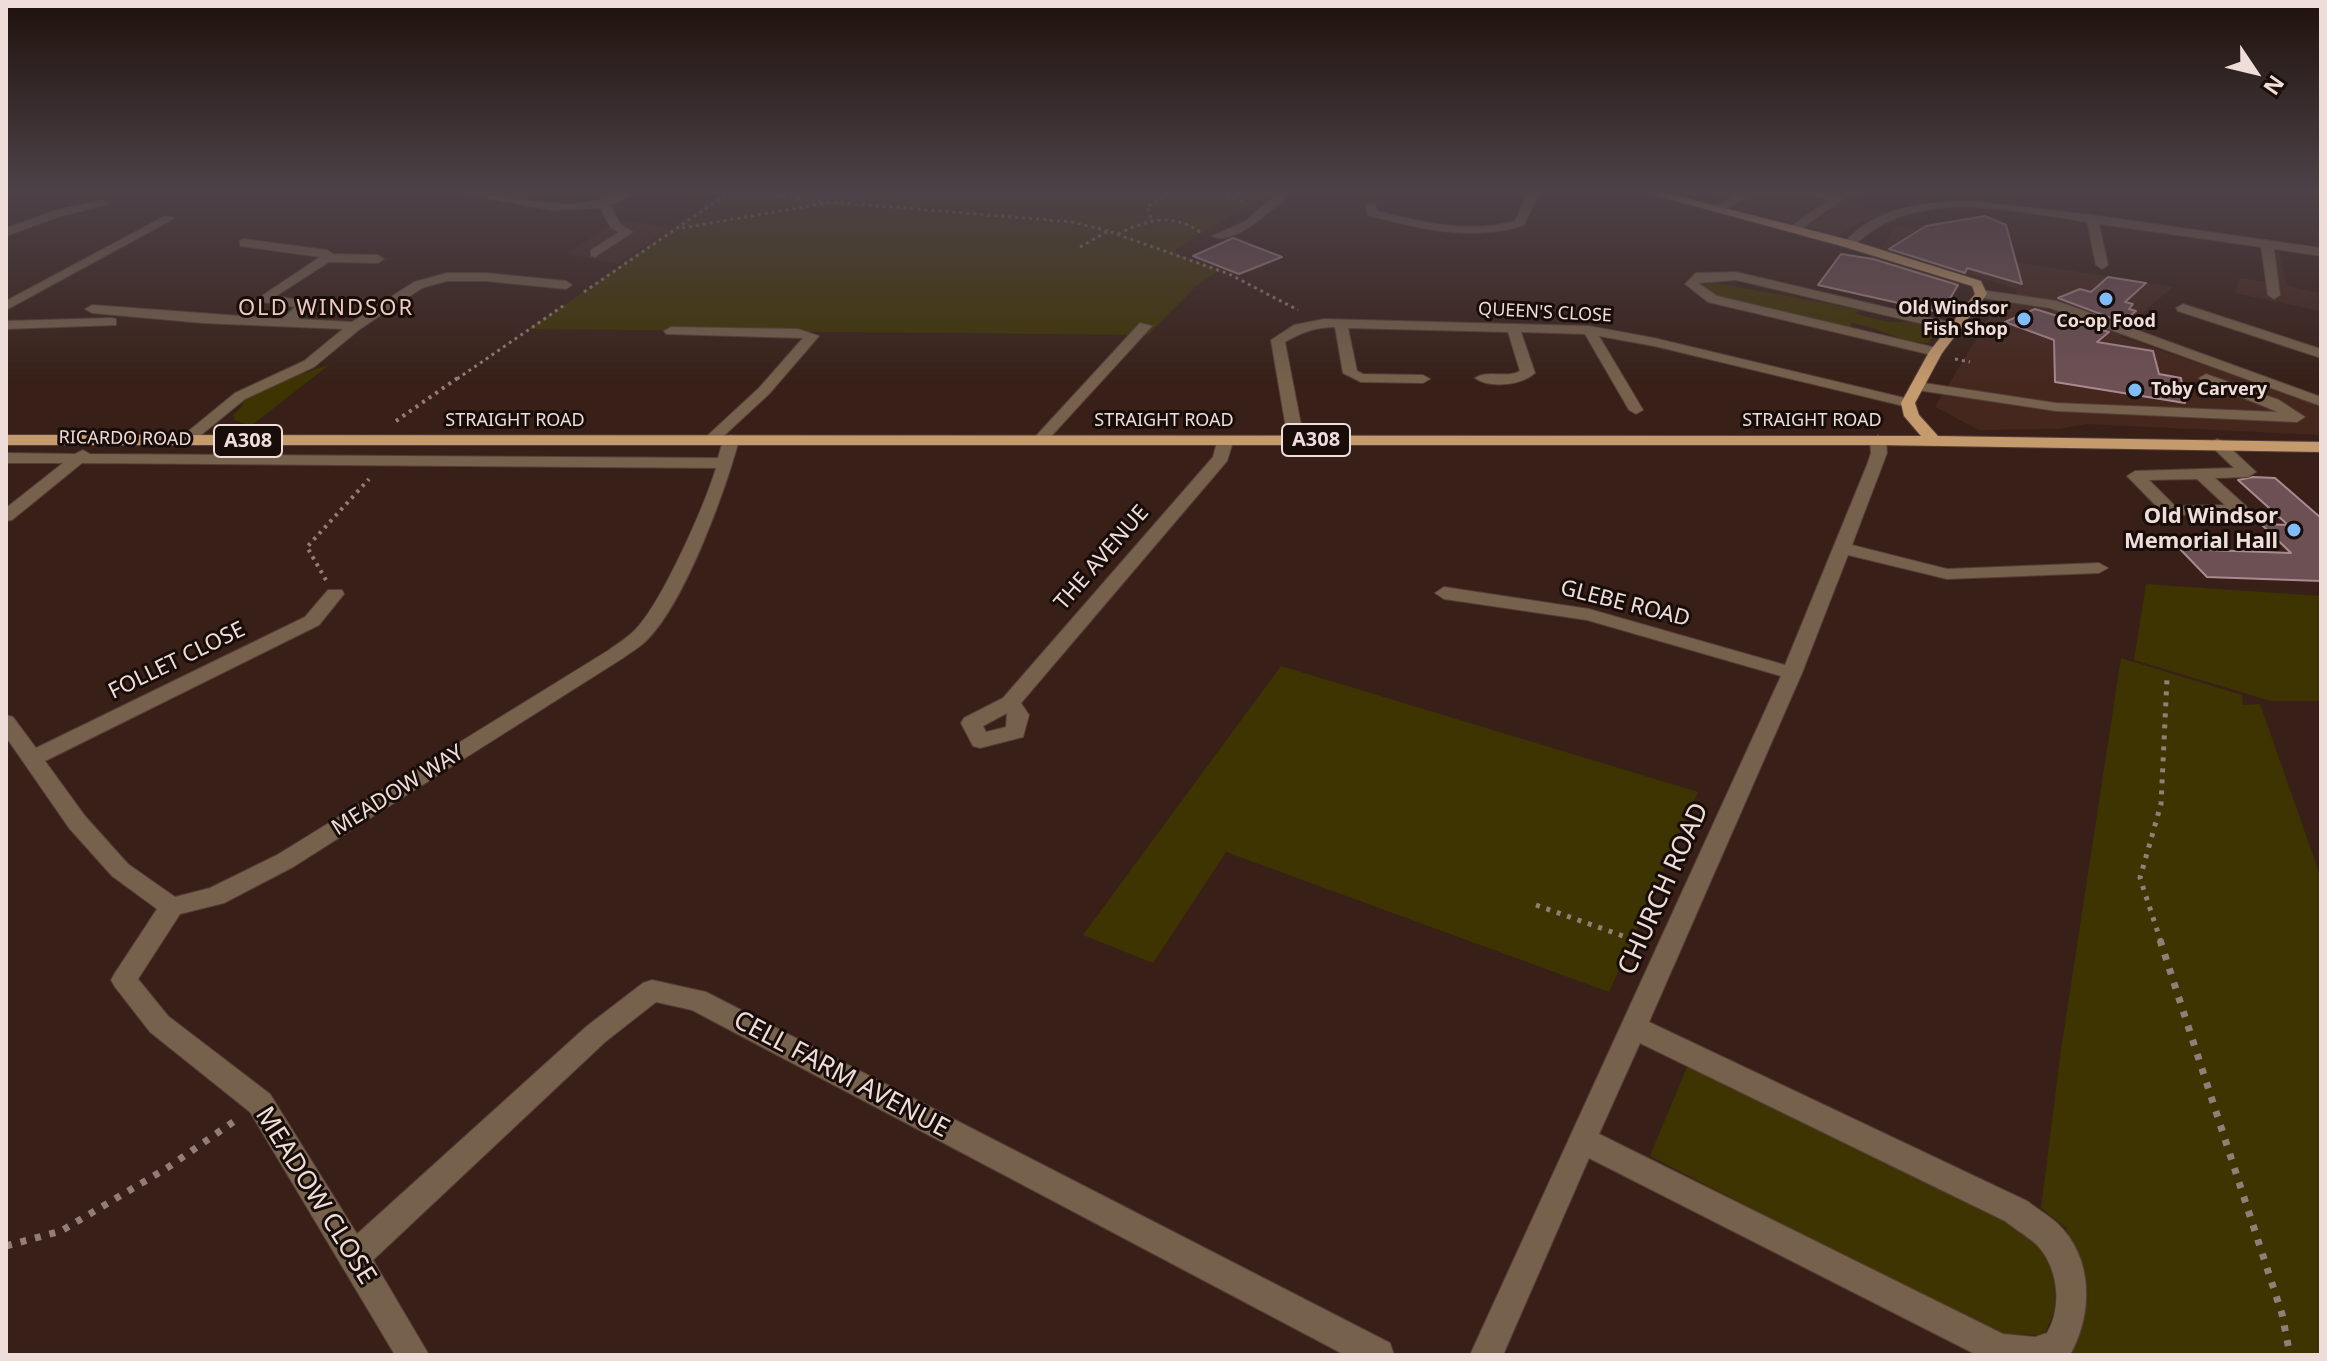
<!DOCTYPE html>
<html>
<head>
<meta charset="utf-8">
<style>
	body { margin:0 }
	#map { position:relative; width:2327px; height:1361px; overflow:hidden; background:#382018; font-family:"Noto Sans",sans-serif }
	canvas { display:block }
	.frame { position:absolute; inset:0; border:8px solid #eeddd8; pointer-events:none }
	.north { position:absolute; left:2215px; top:32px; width:80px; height:80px; -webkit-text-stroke:6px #180d09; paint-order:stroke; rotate:125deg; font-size:22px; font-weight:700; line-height:32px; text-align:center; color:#eeddd8 }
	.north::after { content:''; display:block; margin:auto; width:28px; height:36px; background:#eeddd8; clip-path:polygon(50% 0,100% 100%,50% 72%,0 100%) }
</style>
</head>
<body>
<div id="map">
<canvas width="2327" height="1361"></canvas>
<div class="frame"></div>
<div class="north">N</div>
</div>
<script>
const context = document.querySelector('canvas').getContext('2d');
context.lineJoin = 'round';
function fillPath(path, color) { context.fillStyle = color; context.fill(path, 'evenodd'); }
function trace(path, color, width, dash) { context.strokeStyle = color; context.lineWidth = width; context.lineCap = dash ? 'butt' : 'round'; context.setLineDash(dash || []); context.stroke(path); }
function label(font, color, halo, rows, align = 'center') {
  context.font = font + ' "Noto Sans",sans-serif'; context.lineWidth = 6; context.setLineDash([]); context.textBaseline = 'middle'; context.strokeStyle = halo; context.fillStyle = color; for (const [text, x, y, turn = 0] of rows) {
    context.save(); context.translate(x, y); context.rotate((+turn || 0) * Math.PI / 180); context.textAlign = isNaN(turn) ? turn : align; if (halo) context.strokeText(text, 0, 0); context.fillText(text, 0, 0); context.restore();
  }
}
const built = new Path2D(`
	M1716 193H1860L1865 194 1852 203 1885 213 1867 219 1839 235 1703 201Z
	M618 221 671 227 618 264 565 254Z
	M1900 226 1965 242 2008 233 2016 261 2024 263 2173 287 2127 326 2121 337 2321 405V435L2086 424 2058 429 1979 430 1935 407 1999 301 2015 300 2017 289 1882 248 1892 230Z
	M2263 250 2279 252 2288 286 2320 293V311L2235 293 2239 278 2270 282Z`);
const green = new Path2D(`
	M723 193H1282L1256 201 1176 249V254L1220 270 1197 285 1148 335 528 329C595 287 656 237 723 193Z
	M1711 282 1863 310 1854 313C1864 316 1875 319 1885 321 1904 324 1921 317 1936 333L1928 343C1898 343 1877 325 1850 323L1854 330 1717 297 1702 286Z
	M330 364 251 426 235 420 233 415 244 404 241 403 266 387Z
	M2146 584 2321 596V701H2271L2134 660Z
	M2121 658 2242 695 2243 705 2260 704 2321 878V1355H2060L2082 1299 2066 1228 2041 1208 2061 1050Z
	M1281 666 1698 792 1609 992 1226 852 1153 963 1083 935Z
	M1690 1060 2005 1207 2055 1265V1310L2044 1335 1994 1334 1650 1156Z`);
const building = new Path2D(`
	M1985 216 2006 225 2022 284 1967 268 1965 273 1889 249 1926 226Z
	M1233 238 1282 257 1239 274 1193 256Z
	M1841 254 1873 259 1958 285 1948 302 1940 299 1934 311 1818 285Z
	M2108 277 2146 283 2125 302 2133 304 2129 309 2136 311 2122 322 2058 298 2080 289 2091 292Z
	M2035 309 2109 332 2097 342 2153 351 2159 374 2181 378 2185 403 2055 382 2054 340 2005 322Z
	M2253 477 2275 478 2321 518V581L2207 577 2180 549 2291 553 2261 524 2288 525 2238 480Z`);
const pathFar3 = new Path2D(`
	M748 193 823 201
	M1213 193 1244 202
	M1151 218 1147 206 1176 193
	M682 228 832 202 1072 222 1108 231
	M1118 234C1147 220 1171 212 1200 232
	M1080 247 1108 231 1229 274 1298 310
	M584 292 728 193
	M1955 359 1970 362
	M457 379 566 304`);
const pathFar2 = new Path2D(`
	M396 421 459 377
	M326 580 307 547 369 479`);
const pathFar1 = new Path2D(`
	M1536 905 1640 942
	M2161 942 2140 878 2161 804 2167 679`);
const path = new Path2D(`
	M1635 940 1643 943
	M2160 940 2282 1314 2290 1355
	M6 1246 61 1231 167 1168 236 1120`);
const minor = new Path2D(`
	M460 193C496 193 531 204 568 204 592 205 613 193 636 193L610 205 620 224 633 232 595 257 591 256V250L619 232 611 228 600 208 550 210Z
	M1277 193H1289C1276 208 1231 248 1212 236L1246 221Z
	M1528 193H1539L1524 225C1472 242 1419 229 1368 215L1365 205 1375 203 1377 211C1421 222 1471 234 1515 221Z
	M1809 193H1828L1843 199 1797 232H1789V228L1828 200Z
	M1740 194 1746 197 1744 199 1719 212 1709 210Z
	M102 200 108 203 106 205 61 216 6 236V228L54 211Z
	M1972 201 2092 215 2321 248V256L2274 249 2280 295 2274 299 2268 295 2261 247 2099 224 2108 265 2102 269 2096 265 2087 222C2012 211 1913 185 1853 247L1843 244C1875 206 1925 202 1972 201Z
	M165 216 175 218 6 310V301Z
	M244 239 327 250 333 254 378 255 384 259 378 263 329 262 276 296 304 301 310 309 298 319 352 322 414 282 447 273H486L566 281 572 285 566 289 486 281H447L422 288 360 329 314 367 245 399 190 444H180V438L235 393 304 361 343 329 203 323 92 313 85 309 92 305 282 319 295 307 263 302V295L320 257 240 246V240Z
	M1736 272 1953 323 1960 327 1953 331 1736 280 1698 283 1717 296 1941 349 1943 352 1936 356 1708 302 1685 284 1696 273Z
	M1981 290 2057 301 2321 397V406L2050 308 1976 297 1975 294Z
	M2183 304 2321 349V358L2178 311 2176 308Z
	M111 318 116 319V325L6 329V321Z
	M1324 319 1589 326 1654 338 1913 400 1915 403 1908 407 1654 346 1599 336 1643 410 1636 414 1629 410 1585 334 1521 332 1535 373C1522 385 1490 389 1475 378 1488 369 1506 379 1520 371L1508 332 1348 328 1357 371 1363 374 1423 375 1430 379 1423 383 1361 382 1343 373 1335 327C1316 327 1302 332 1285 342L1304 440 1296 445 1288 440 1271 340 1294 325Z
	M1140 323 1152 326 1045 443H1035V437Z
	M671 327 798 329 819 336 769 394 716 443H706V437L759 388 803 338 666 334 664 331Z
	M2206 374 2279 400 2305 417 2297 422 2056 411 1917 390 1910 386 1917 382 2056 403 2278 412 2201 381 2199 378Z
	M731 435 739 440C725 492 685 602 647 640 640 647 631 652 623 658L293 867 224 903 180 914 138 979 168 1016 270 1094 357 1234 587 1026 643 983 652 980 706 992 1390 1343 1394 1355H1345L692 1010 656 1002 605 1042 373 1260 429 1355H395L250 1112 150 1032 115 987 111 980 115 973 157 909 112 876 69 828 6 737V715L13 717 36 748 305 617 328 590H342L344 594 319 625 45 761 85 816 128 864 175 897 210 888 277 855 609 650C617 644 627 638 634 631 661 605 705 505 716 468L82 463 12 520 6 521V508L63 463H6V453L75 454 83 450 90 454 718 458 723 440Z
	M1878 435 1886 440 1887 453 1852 545 1947 569 2099 563 2108 568 2099 573 1947 579 1848 555 1802 673 1649 1022 2027 1201C2036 1208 2048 1215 2057 1223 2094 1258 2093 1314 2070 1355H1977L1589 1158 1503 1355H1470L1781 676 1587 620 1444 599 1435 593 1444 587 1589 609 1785 665 1867 465 1871 453 1870 440ZM1640 1043 2005 1221C2015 1229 2027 1236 2036 1244 2058 1266 2063 1306 2047 1333L2035 1337 2003 1334 1599 1134Z
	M1225 437 1233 442 1227 461 1021 703 1029 715 1023 737 980 748 973 746 961 723 964 718 1003 698 1213 457 1217 442ZM1007 713 1006 727 986 732 983 726Z
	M2217 439 2223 441 2256 472 2248 477 2215 478 2246 506 2248 510 2246 514 2165 515 2127 476 2135 471 2234 468 2209 444ZM2197 479 2225 505 2175 506 2149 480Z`);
const major = new Path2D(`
	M1647 193H1666L1853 241 1981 281 1987 294 1942 353 1915 403 1919 415 1938 436 2321 442V452L1878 445H6V435L1921 436 1904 416 1901 403 1929 352 1975 294 1972 286 1845 247Z`);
const markers = [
	[2106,299,8,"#7fbdfa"],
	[2024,319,8,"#7fbdfa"],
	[2135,390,8,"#7fbdfa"],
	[2294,530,8,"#7fbdfa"]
];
const farPoinames = [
	["Old Windsor",2008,309],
	["Fish Shop",2008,330],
	["Co-op Food",2106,322,"center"],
	["Toby Carvery",2151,390,"left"]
];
const farStreetnames = [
	["QUEEN'S CLOSE",1545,313,3],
	["STRAIGHT ROAD",515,421],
	["STRAIGHT ROAD",1164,421],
	["STRAIGHT ROAD",1812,421],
	["RICARDO ROAD",125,439,1]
];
const shields = [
	[1316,440,68],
	[248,441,68]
];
const shieldNames = [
	["A308",1316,440],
	["A308",248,441]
];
const farQuarternames = [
	["OLD WINDSOR",326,309]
];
const poiNames = [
	["Old Windsor",2278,517],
	["Memorial Hall",2278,542]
];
const streetNames = [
	["THE AVENUE",1102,558,-49],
	["GLEBE ROAD",1625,604,14],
	["FOLLET CLOSE",177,661,-26],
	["MEADOW WAY",398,791,-32]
];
const nearStreetnames = [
	["CHURCH ROAD",1664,889,-66],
	["CELL FARM AVENUE",841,1075,28],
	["MEADOW CLOSE",315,1196,58]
];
fillPath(built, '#45271d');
fillPath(green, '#3e3401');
fillPath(building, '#6d5054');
trace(building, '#ab8a8f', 2);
trace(minor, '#553e37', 2);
trace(major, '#553e37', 2);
trace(pathFar3, '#927e77', 3, [3, 4]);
trace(pathFar2, '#927e77', 4, [3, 5]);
trace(pathFar1, '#927e77', 5, [4, 7]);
trace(path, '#927e77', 7, [6, 9]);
fillPath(minor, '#76614c');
fillPath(major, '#c59a6d');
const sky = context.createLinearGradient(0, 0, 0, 384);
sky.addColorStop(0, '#1f120d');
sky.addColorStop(0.5, '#4d4248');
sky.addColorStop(1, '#4d424800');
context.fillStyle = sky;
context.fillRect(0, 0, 2327, 384);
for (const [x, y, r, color] of markers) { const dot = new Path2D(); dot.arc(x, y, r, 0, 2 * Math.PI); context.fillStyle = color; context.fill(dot); trace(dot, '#180d09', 3); }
label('bold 18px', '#eeddd8', '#180d09', farPoinames, 'right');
label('18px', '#eeddd8', '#180d09', farStreetnames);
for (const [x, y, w] of shields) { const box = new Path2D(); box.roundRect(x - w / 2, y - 16, w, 32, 6); context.fillStyle = '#180d09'; context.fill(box); trace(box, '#eeddd8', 2); }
label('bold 20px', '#eeddd8', null, shieldNames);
context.letterSpacing = '2px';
label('22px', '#eccac0', '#180d09', farQuarternames);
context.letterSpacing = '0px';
label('bold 22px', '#eeddd8', '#180d09', poiNames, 'right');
label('22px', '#eeddd8', '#180d09', streetNames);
label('26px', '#eeddd8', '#180d09', nearStreetnames);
</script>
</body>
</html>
